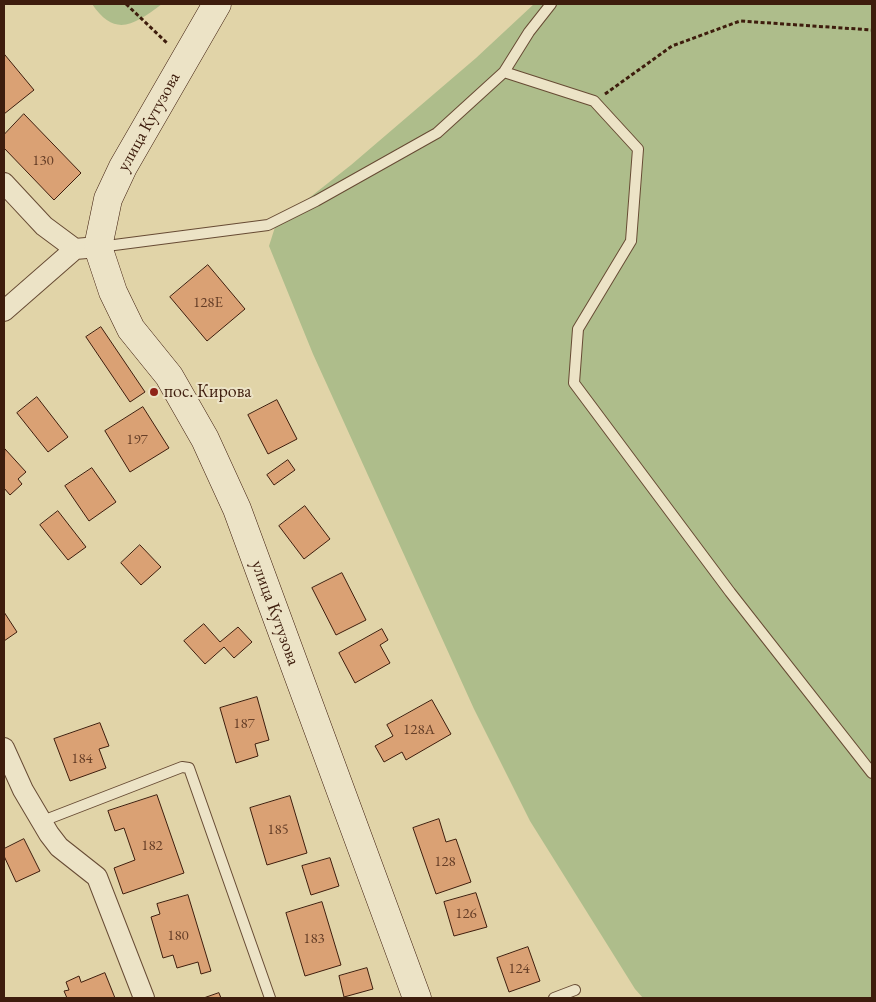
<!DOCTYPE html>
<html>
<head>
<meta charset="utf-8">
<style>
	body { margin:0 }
	#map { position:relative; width:876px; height:1002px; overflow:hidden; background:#e1d4a8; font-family:"EB Garamond",serif }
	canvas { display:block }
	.frame { position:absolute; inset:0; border:5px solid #3e1d0d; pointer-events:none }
</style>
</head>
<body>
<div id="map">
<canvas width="876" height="1002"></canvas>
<div class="frame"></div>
</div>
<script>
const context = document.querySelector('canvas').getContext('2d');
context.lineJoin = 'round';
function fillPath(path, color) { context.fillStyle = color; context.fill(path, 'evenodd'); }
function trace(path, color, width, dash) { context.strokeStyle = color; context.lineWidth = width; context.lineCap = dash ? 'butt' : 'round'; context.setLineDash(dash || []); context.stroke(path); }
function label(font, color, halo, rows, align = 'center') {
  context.font = font + ' "EB Garamond",serif'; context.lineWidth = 4; context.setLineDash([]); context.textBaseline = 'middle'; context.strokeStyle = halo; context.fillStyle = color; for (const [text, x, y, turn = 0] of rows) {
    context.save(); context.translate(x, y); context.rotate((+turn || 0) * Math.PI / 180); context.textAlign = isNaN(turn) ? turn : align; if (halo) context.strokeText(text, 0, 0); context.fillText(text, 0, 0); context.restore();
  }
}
const green = new Path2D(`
	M92 4H162C134 25 115 38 92 4Z
	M534 4H872V998H643L635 989 530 821 474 709 313 354 269 246 276 224 351 165 476 58Z`);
const building = new Path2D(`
	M5 55 34 90 4 114V57Z
	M24 114 81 173 54 200 4 148V135Z
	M208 265 245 309 207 341 170 297Z
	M101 327 145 392 130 402 86 337Z
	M37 397 68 437 48 452 17 413Z
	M277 400 297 439 268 454 248 415Z
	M143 407 169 448 130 472 105 431Z
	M5 449 26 472 18 479 22 484 10 495 4 488Z
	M288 460 295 470 274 485 267 475Z
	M92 468 116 502 89 521 65 486Z
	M305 506 330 539 304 559 279 526Z
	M58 511 86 547 68 560 40 525Z
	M140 545 161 567 141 585 121 563Z
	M342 573 366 620 336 635 312 588Z
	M4 612 17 632 4 641Z
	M204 624 220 642 238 627 252 642 234 658 224 647 205 664 184 641Z
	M382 629 388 640 380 645 390 663 355 683 339 653Z
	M257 697 269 740 255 744 258 756 236 763 220 708Z
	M432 700 451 734 406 760 402 752 384 762 375 746 393 736 387 725Z
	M100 723 109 746 99 749 106 768 70 781 54 739Z
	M157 795 184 873 123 894 114 868 135 860 124 828 115 831 108 811Z
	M290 796 307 853 267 865 250 808Z
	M439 819 446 842 456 839 471 882 436 894 413 828Z
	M24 839 40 871 16 882 4 856V849Z
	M330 858 339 886 311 895 302 866Z
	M476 893 487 927 454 936 444 902Z
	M188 895 211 971 201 974 198 962 177 968 173 955 163 958 151 917 160 914 157 904Z
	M322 902 341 965 305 976 286 913Z
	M528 947 540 981 509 992 497 958Z
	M367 968 373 989 344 997 339 976Z
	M105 973 115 998H67L64 991 69 990 66 982 79 976 81 982Z
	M219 993 221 998H204Z`);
const path = new Path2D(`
	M126 4 167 43
	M605 94 672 46 740 21 872 30`);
const lane = new Path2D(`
	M504 72 594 101 638 149 631 241 578 329 574 383 730 592 872 773
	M99 247 268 225 316 201 437 133 504 72 529 32 551 4
	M40 822 182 767 189 768 270 998
	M554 998 575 990`);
const street = new Path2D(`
	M4 183 44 226 75 249 98 247
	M4 311 75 249
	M4 748 23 790 49 834 59 847 97 877 144 998`);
const secondary = new Path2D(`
	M217 4 123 167 108 199 98 247 113 292 131 329 169 376 205 439 237 509 417 998`);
const markers = [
	[154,392,5,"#8f2418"]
];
const numberNames = [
	["130",43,161],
	["128Е",208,303],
	["197",137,440],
	["187",244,724],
	["128А",419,730],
	["184",82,759],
	["185",278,830],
	["182",152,846],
	["128",445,862],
	["126",466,914],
	["180",178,936],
	["183",314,939],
	["124",519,969]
];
const streetNames = [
	["улица Кутузова",149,122,-61],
	["улица Кутузова",275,613,70]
];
const poiNames = [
	["пос. Кирова",164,392]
];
fillPath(green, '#aebd8b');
fillPath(building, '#daa174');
trace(building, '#3e1d0d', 1);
trace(lane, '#674b34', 12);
trace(street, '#674b34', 22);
trace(secondary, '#3e1d0d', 29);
trace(path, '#3e1d0d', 3, [4, 2.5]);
trace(lane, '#ece3c6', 10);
trace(street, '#ece3c6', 20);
trace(secondary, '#ece3c6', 28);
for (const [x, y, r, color] of markers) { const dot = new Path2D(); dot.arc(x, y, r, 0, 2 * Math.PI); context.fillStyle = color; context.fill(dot); trace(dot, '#ece3c6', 2); }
label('15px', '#653e27', null, numberNames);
label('18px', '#3e1d0d', '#ece3c6', streetNames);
label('18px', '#3e1d0d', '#ece3c6', poiNames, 'left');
</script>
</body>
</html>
